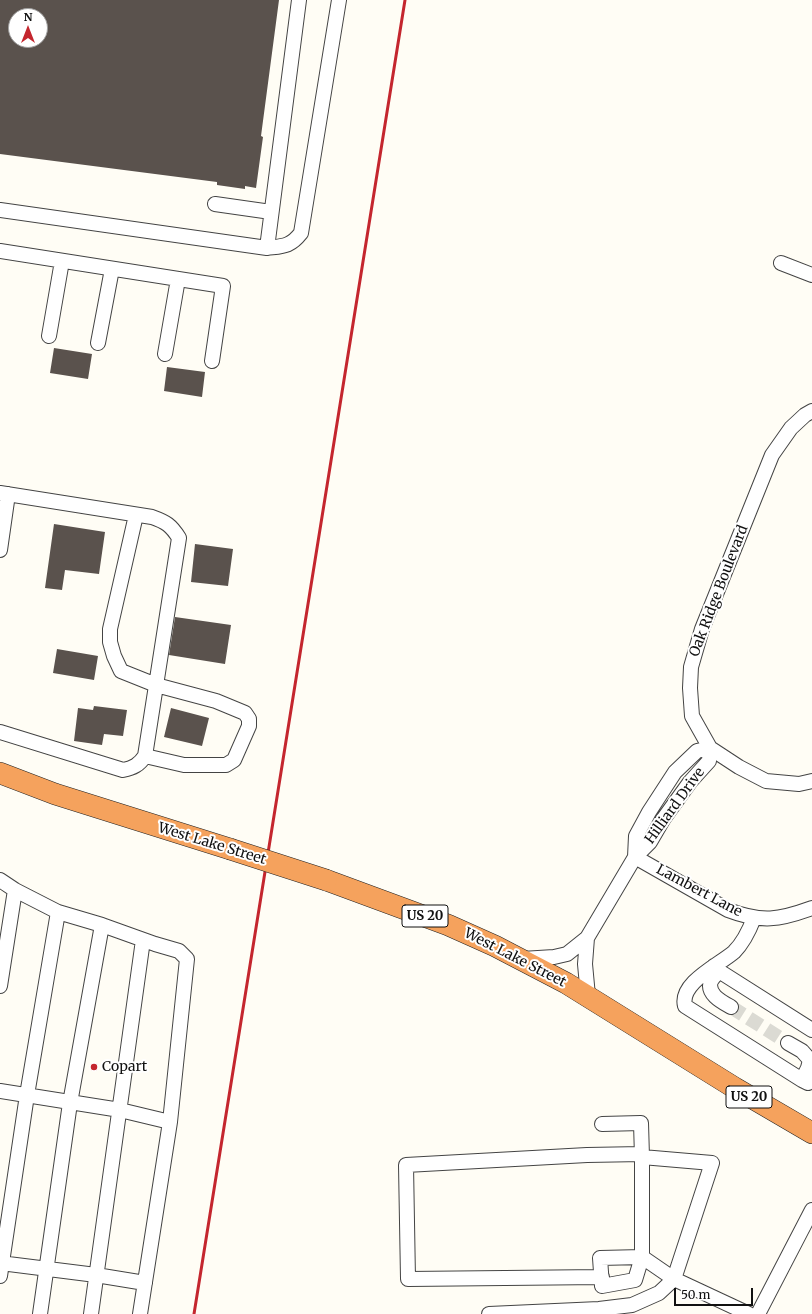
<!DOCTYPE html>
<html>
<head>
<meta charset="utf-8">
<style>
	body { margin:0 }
	#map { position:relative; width:812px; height:1314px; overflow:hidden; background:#fffdf5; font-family:Merriweather,serif }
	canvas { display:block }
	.north { position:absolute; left:8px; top:8px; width:40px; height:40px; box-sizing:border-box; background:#fff; border:1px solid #a0a0a0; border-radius:50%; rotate:0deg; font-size:11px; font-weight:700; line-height:16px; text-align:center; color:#111 }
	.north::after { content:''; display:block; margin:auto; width:14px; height:18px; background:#c4262e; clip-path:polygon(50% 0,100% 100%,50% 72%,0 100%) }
	.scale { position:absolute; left:674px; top:1288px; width:79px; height:18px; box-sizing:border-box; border:2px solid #111; border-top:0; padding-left:5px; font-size:12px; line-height:14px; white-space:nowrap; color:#111; -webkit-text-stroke:3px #fff; paint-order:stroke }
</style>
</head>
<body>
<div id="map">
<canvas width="812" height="1314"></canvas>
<div class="north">N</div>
<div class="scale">50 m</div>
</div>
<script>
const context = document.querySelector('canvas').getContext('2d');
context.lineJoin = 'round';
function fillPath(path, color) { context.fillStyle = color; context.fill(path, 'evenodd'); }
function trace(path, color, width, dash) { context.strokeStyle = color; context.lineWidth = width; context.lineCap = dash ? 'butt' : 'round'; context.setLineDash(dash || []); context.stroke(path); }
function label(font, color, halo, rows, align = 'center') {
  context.font = font + ' Merriweather,serif'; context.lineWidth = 4; context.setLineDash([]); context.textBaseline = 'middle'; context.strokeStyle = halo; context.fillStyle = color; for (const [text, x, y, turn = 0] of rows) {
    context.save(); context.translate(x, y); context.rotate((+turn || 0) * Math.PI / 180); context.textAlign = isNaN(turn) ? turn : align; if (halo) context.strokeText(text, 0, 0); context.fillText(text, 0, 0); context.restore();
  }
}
const building = new Path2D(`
	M0 0H279L261 136 263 137 256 188 245 186V189L217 185V182L0 154ZM16 16H40V40H16Z
	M54 348 92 354 88 379 50 373Z
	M167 367 205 372 202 397 164 391Z
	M54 524 105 532 99 574 65 570 62 590 45 588Z
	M195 544 233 549 228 586 191 582Z
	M175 617 231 625 225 664 169 655Z
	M57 649 98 656 94 680 53 673Z
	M94 706 127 710 123 736 104 734 102 745 74 741 78 708 93 710Z
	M171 708 209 718 202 746 164 737Z`);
const minorTunnel = new Path2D(`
	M731 1007 788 1043`);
const minor = new Path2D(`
	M215 204 271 212
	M0 210 267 248C283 246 290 247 301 233L339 0
	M267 248 299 0
	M0 251 223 286 212 361
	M781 263 812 275
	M49 336 62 261
	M98 343 112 269
	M165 354 178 279
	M812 411 805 415 791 428 772 455 702 629 691 667 690 688 692 716 710 748 739 767 766 781 799 784 812 781
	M0 493 152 517C166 522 171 525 179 538L145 756C139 765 133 768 123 770L0 732
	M136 515 110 629V642L114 656 121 671 156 685 216 701 245 713 249 719V726L234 760 226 765H184L145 756
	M0 550 8 494
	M635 857 728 910C762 923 779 920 812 908
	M0 880 15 890 58 912 102 925 155 944 179 951 187 959 170 1122 140 1314
	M754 918C749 931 744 942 734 952 719 965 679 983 685 1006L802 1080 808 1083 812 1081
	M587 938 585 964 588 996
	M522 959 554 957 567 954 587 938 635 857 650 842 664 818 690 782 709 761 710 748 697 751 675 772 649 812 636 836 635 857
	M714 966 719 971 812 1030
	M719 971C717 974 713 977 711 981 706 994 722 1002 731 1007
	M0 986 15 890
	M788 1043 802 1051 810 1060 808 1068 802 1080
	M0 1091 120 1110 170 1122
	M602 1124 641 1123 642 1157
	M642 1257 635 1280 602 1286 600 1258Z
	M0 1263 96 1275 145 1283
	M0 1276 27 1095 58 912
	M602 1277 408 1279 406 1165 587 1155 642 1154
	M40 1314 70 1103 102 925
	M91 1314 143 940
	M489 1314 599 1309 632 1305 659 1293 674 1279 712 1163 642 1157V1257L674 1279 749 1314
	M758 1314 812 1210`);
const highway = new Path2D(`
	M0 773 55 794 230 849
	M326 880 448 925 495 946 566 983 735 1088 812 1133`);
const rail = new Path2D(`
	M194 1314 405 0`);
const highwayBridge = new Path2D(`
	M230 849 326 880`);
const markers = [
	[94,1067,4,"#c4262e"]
];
const shields = [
	[425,916,46],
	[749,1097,46]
];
const shieldNames = [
	["US 20",425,916],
	["US 20",749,1097]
];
const streetNames = [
	["Oak Ridge Boulevard",719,591,-69],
	["Hilliard Drive",675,806,-54],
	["West Lake Street",212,844,17],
	["Lambert Lane",699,891,28],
	["West Lake Street",515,958,27]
];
const poiNames = [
	["Copart",102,1067]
];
fillPath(building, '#5a524d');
trace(minorTunnel, '#dbdad3', 14, [14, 7]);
trace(minor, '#444', 16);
trace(highway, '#222', 22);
trace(minor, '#fff', 14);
trace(highway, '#f5a25d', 21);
trace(rail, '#c4262e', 3);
trace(highwayBridge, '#222', 22, []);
trace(highwayBridge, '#f5a25d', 21);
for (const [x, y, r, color] of markers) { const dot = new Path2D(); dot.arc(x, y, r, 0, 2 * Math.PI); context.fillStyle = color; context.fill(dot); trace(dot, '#fff', 1.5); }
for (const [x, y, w] of shields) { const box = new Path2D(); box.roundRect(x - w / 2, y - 11, w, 22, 3); context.fillStyle = '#fff'; context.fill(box); trace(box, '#111', 1); }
label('bold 13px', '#111', null, shieldNames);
label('14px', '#111', '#fff', streetNames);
label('14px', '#111', '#fff', poiNames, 'left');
</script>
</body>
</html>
